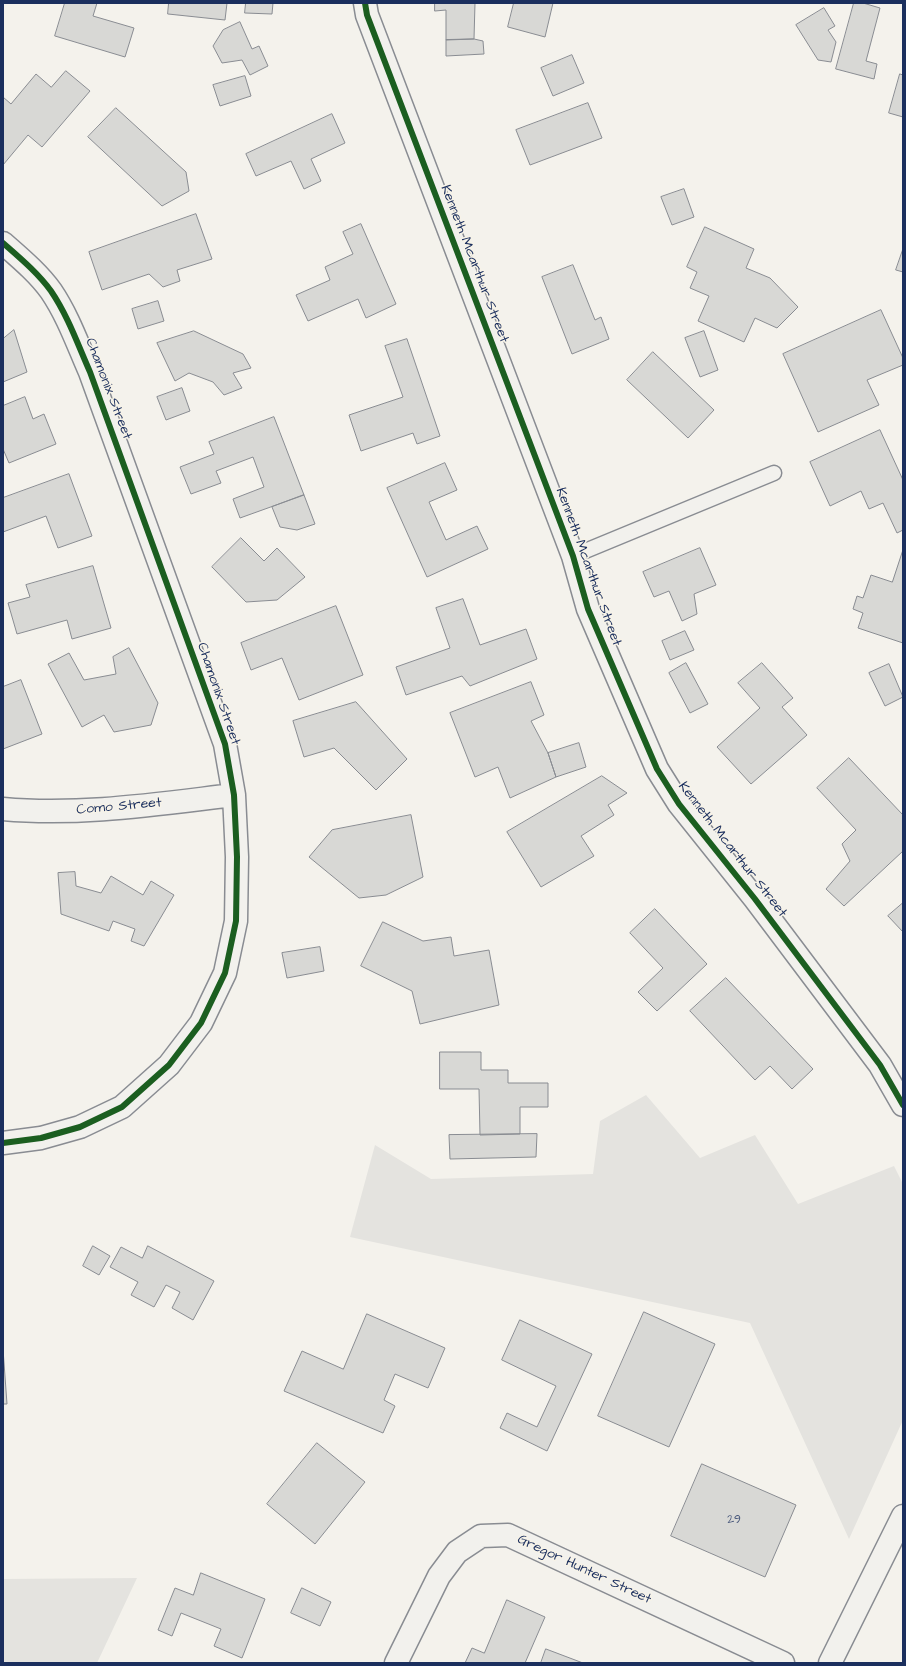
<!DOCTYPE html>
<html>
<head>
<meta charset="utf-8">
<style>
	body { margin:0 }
	#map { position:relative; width:906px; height:1666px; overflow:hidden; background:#f4f2ec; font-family:"Architects Daughter",sans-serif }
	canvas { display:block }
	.frame { position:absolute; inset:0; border:4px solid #1b2f5e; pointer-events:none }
</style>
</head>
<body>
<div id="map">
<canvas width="906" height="1666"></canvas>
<div class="frame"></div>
</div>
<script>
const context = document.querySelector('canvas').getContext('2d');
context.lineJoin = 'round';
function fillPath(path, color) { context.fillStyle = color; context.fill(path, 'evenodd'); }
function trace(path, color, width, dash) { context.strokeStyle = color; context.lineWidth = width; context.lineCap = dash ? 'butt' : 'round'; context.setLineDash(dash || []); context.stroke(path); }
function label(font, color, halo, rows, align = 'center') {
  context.font = font + ' "Architects Daughter",sans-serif'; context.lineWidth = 3; context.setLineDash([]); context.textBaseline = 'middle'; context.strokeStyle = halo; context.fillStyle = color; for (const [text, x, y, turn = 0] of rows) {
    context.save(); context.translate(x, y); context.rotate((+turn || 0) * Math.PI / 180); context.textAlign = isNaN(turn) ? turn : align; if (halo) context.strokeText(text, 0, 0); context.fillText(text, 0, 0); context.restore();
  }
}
const built = new Path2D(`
	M646 1095 700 1158 755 1135 798 1204 894 1166 903 1184V1420L849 1539 750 1323 350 1237 375 1145 431 1179 593 1174 600 1121Z
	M137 1578 97 1663H3V1579Z`);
const building = new Path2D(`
	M65 3H97L93 16 134 28 125 57 55 36Z
	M169 3H227L225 20 168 14Z
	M246 3H273L272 14 245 13Z
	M435 3H475L474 39 446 40V10L435 11Z
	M514 3H553L545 37 508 27Z
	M854 3H863L880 8 866 61 877 64 874 79 836 69Z
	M824 8 835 26 828 30 836 42 831 62 818 60 796 25Z
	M240 22 252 49 259 46 268 66 250 75 242 60 222 63 213 46 223 30Z
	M474 39 483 41 484 54 446 56V40Z
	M572 55 584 83 553 96 541 68Z
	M66 71 90 91 42 147 28 135 3 165V97L11 104 36 74 51 87Z
	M900 74 903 75V117L889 113Z
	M245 76 251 96 220 106 213 85Z
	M588 103 602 138 530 165 516 130Z
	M116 108 186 172 189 191 162 206 88 137Z
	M332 114 345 143 311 159 321 181 304 189 291 161 256 176 246 154Z
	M684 189 694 217 672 225 661 197Z
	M196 214 212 259 177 270 180 281 163 287 149 274 102 290 89 252Z
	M361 224 396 304 366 318 358 299 308 321 296 295 330 280 325 267 353 254 343 232Z
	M705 227 754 249 746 268 770 278 798 307 777 328 755 318 744 342 698 321 709 296 690 288 697 272 687 267Z
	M903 249V272L896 270Z
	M573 265 595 320 601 317 609 339 572 354 542 277Z
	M158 301 164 321 138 329 132 309Z
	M881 310 903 358V365L867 380 879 405 818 432 783 354Z
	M14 330 27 372 3 382V339Z
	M194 331 243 354 251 368 233 373 242 388 224 395 213 382 189 373 175 381 157 343Z
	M704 331 718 370 700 377 685 338Z
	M407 339 440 436 417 444 413 433 361 451 349 415 403 397 385 346Z
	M653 352 714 410 688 438 627 380Z
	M182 388 190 411 166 420 157 397Z
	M25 397 33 419 44 414 56 444 9 463 3 449V406Z
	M274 417 304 495 240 518 233 499 264 487 253 457 216 471 221 483 191 494 180 467 214 454 209 442Z
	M880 430 903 480V530L897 533 883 503 869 509 861 491 830 506 810 462Z
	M445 463 457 490 429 502 446 540 477 526 488 549 427 577 387 488Z
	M69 474 92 536 58 548 46 516 3 532V498Z
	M304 495 315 524 297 530 280 527 272 507Z
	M241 538 264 561 277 548 305 577 277 600 246 602 212 567Z
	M700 548 716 585 694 594 697 614 682 621 669 591 654 597 643 572Z
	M903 550V643L858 628 863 613 853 609 857 596 863 598 871 575 892 582Z
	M93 566 111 628 72 639 67 620 17 634 8 603 30 597 26 585Z
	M463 599 480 645 526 629 537 659 470 686 462 676 406 695 396 667 450 648 436 608Z
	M336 606 363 675 299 700 282 658 251 670 241 643Z
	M685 631 694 650 670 660 662 641Z
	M129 648 158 703 151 725 114 732 104 715 82 727 48 664 69 653 84 680 116 674 113 657Z
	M686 663 708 704 690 713 669 673Z
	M762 663 793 698 782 707 807 735 751 784 717 747 760 708 738 683Z
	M889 664 903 697 885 706 869 673Z
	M21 680 42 734 3 749V687Z
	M531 682 544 715 531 721 548 753 556 777 510 798 498 767 475 777 450 713Z
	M356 702 407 759 376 790 334 748 304 757 293 721Z
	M579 743 586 767 556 777 548 753Z
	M849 758 903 815V851L844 906 826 889 850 861 842 844 856 830 817 788Z
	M602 776 627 793 608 805 614 815 581 836 594 856 541 887 507 832Z
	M411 815 423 877 386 895 359 898 309 857 332 830Z
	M75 872 76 886 101 893 111 876 143 895 151 881 174 895 144 946 131 941 135 929 113 921 109 931 61 914 58 873Z
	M903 903V932L888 916Z
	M655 909 707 964 657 1011 638 992 663 968 630 933Z
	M383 922 423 941 451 937 454 956 489 950 499 1005 420 1024 412 991 361 966Z
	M320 947 324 971 287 978 282 953Z
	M726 978 813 1069 792 1089 770 1066 755 1080 690 1011Z
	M440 1052H481V1070H508V1083H548V1107H520V1134L480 1135 479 1089H440Z
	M537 1134 536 1157 450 1159 449 1135Z
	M93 1246 110 1256 99 1275 83 1266Z
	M148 1246 214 1281 193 1320 172 1308 180 1292 166 1285 154 1307 131 1295 138 1282 110 1267 121 1247 142 1258Z
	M644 1312 715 1344 669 1447 598 1416Z
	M367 1314 445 1348 428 1388 395 1374 384 1400 395 1406 383 1433 284 1391 302 1351 343 1369Z
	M520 1320 592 1354 547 1451 500 1428 507 1413 537 1427 556 1386 502 1360Z
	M3 1349 7 1404H3Z
	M317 1443 365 1482 315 1544 267 1504Z
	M702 1464 796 1505 765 1577 671 1536Z
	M201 1573 265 1599 242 1658 214 1646 221 1629 181 1613 172 1636 158 1630 175 1588 193 1595Z
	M302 1588 331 1602 320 1626 291 1613Z
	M507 1600 545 1617 525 1663H465L472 1648 484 1653Z
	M546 1649 583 1663H541Z`);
const service = new Path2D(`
	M573 556 774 473`);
const minor = new Path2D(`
	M365 3 367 15 573 556 588 609 657 769 679 804 755 899 880 1065 903 1105
	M3 243C20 258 38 273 51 291 68 316 78 345 90 372L225 744 234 795 237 857 236 921 225 973 201 1023 169 1065 122 1107 80 1127 41 1138 3 1143
	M3 809C80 816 157 804 234 795
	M396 1663 439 1576 457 1552 481 1536 508 1535 783 1663
	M830 1663 903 1516`);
const cycleway = new Path2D(`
	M365 3 367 15 573 556 588 609 657 769 679 804 755 899 880 1065 903 1105
	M3 243C20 258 38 273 51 291 68 316 78 345 90 372L225 744 234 795 237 857 236 921 225 973 201 1023 169 1065 122 1107 80 1127 41 1138 3 1143`);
const numberNames = [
	["29",734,1520]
];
const streetNames = [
	["Kenneth Mcarthur Street",474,264,69],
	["Chamonix Street",108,389,69],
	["Kenneth Mcarthur Street",588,567,70],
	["Chamonix Street",218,694,71],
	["Como Street",119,807,-5],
	["Kenneth Mcarthur Street",732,850,52],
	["Gregor Hunter Street",584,1570,25]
];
fillPath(built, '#e4e3df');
fillPath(building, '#d8d8d5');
trace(building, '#898c92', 1);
trace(service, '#898c92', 17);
trace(minor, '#898c92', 25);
trace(service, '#f2f1ed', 14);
trace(minor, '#f2f1ed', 22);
trace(cycleway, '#1b5e20', 6);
label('12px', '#4a597c', null, numberNames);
label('14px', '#1b2f5e', '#f7f3e8', streetNames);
</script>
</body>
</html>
